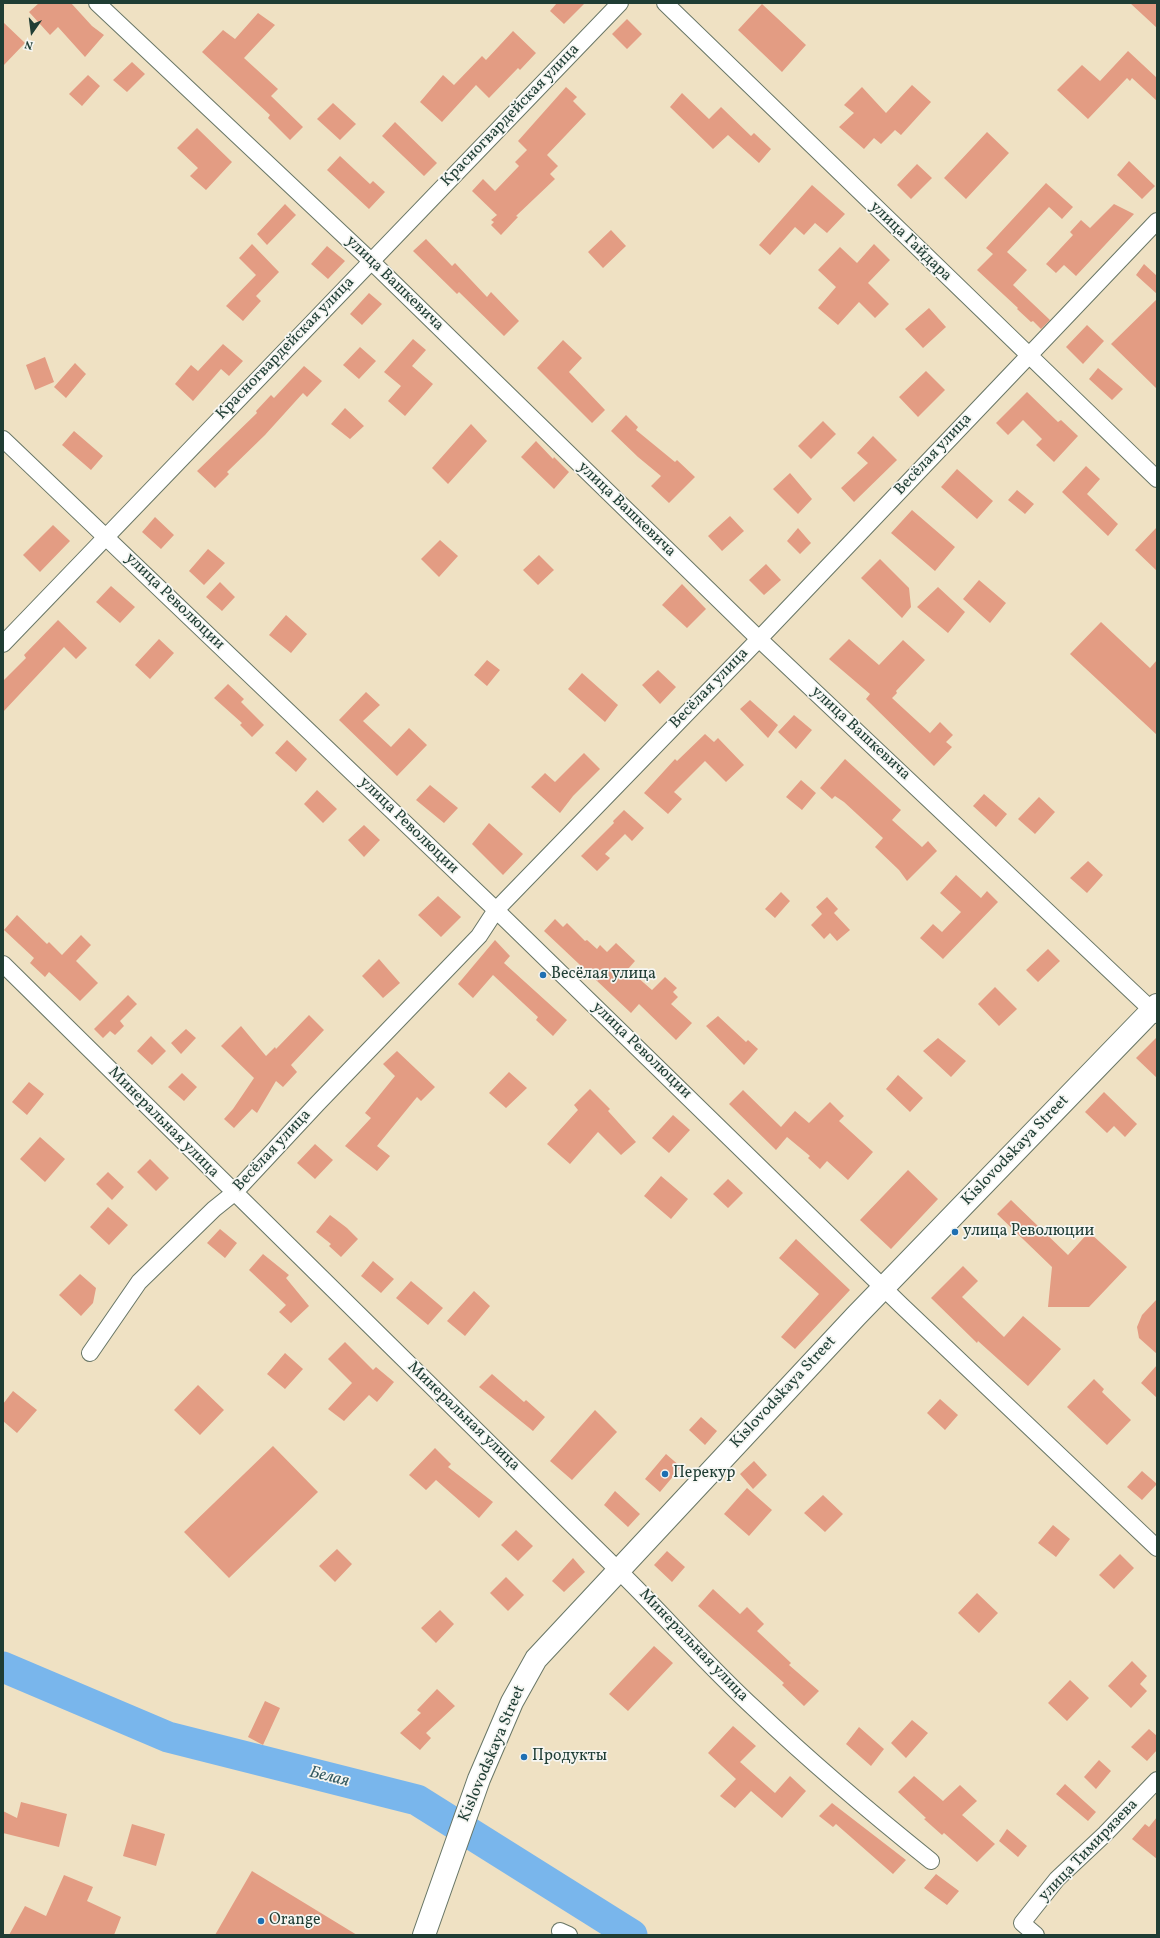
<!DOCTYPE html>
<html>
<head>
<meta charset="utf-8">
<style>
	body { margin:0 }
	#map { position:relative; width:1160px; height:1938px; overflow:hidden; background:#efe1c3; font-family:Vollkorn,serif }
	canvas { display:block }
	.frame { position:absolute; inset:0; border:4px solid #1f3d34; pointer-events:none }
	.north { position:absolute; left:12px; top:12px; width:40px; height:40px; -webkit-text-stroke:3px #f6f6f2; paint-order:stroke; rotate:194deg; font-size:11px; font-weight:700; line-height:16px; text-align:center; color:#1f3d34 }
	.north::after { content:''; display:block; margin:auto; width:14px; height:18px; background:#1f3d34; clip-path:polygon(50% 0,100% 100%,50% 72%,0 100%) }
</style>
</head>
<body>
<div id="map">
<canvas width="1160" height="1938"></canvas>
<div class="frame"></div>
<div class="north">N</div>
</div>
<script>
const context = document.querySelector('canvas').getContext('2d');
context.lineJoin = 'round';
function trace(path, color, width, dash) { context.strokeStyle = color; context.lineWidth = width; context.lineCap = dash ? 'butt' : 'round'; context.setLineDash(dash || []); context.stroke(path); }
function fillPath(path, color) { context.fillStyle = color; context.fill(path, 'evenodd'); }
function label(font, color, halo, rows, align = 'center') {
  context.font = font + ' Vollkorn,serif'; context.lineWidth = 3.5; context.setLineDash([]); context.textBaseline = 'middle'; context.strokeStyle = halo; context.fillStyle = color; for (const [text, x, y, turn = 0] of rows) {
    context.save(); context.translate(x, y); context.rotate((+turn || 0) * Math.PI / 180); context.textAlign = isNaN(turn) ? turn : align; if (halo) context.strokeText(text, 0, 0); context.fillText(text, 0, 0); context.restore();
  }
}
const river = new Path2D(`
	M3 1667 168 1737 417 1800 632 1935`);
const building = new Path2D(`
	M39 3H71L92 26 104 35 85 57 58 27 50 35 29 12Z
	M557 3H585L564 24 550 11Z
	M1130 3H1157V28Z
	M762 4 806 45 782 72 738 30Z
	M258 13 275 25 244 58 278 89 271 96 303 127 290 140 268 118 270 115 202 52 223 30 235 39Z
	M627 19 642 34 627 49 612 34Z
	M3 22 25 43 3 66Z
	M513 31 536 53 520 70 518 68 489 98 476 85 442 122 420 102 443 75 454 85 482 56 486 60Z
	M1128 51 1157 78V101L1132 78 1130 81 1127 78 1088 119 1057 90 1082 65 1100 81Z
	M132 62 145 74 127 92 113 80Z
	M88 75 100 86 82 106 69 94Z
	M912 85 931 102 901 135 895 130 881 144 874 138 864 149 839 127 854 113 844 105 862 87 886 113Z
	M566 87 577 97 573 101 586 114 547 155 558 166 550 174 555 179 516 216 518 217 501 235 491 225 494 222 491 220 497 215 472 191 483 179 495 191 519 166 515 162 527 150 518 141Z
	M682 93 709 119 721 107 751 136 754 133 771 149 759 163 728 135 713 149 670 107Z
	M333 103 356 124 340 140 317 119Z
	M395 122 437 163 424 176 382 136Z
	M197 128 232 162 206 190 190 176 198 168 177 148Z
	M987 132 1009 153 966 199 944 178Z
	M340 156 370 184 373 181 385 192 369 209 327 170Z
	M1129 161 1155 186 1142 199 1117 175Z
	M917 164 932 178 911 199 897 185Z
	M1046 183 1073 207 1062 219 1049 207 1007 252 1027 270 1013 285 1050 320 1041 329 1033 321 1031 322 1017 309 1018 308 977 270 993 254 986 248Z
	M812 185 845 214 827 233 815 223 804 235 795 227 770 255 759 245Z
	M285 204 296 215 267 245 257 234Z
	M1114 204 1134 214 1076 276 1064 265 1056 273 1046 264 1073 235 1070 232 1081 220 1090 228Z
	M611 230 626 246 603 268 588 252Z
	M426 239 452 266 455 263 487 297 491 292 519 321 504 336 459 292 457 294 413 251Z
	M252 244 279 272 256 296 261 301 243 321 226 306 256 275 239 258Z
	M874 244 890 260 868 283 889 304 875 318 859 302 838 325 818 308 836 287 818 270 840 247 857 263Z
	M327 246 345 261 328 279 311 264Z
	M1144 264 1157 276V294L1136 275Z
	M369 293 382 304 362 325 350 314Z
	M1157 299V389L1111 344Z
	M929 308 946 327 923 348 905 329Z
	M1087 325 1104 341 1083 364 1066 347Z
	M413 339 426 350 412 366 433 384 405 416 388 401 401 386 384 372Z
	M563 340 582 358 569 372 605 410 592 423 537 368Z
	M223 344 243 361 229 376 221 369 193 401 175 384 191 365 198 371Z
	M360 347 376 361 359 379 343 365Z
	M45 357 54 382 35 390 26 365Z
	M75 363 86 374 66 398 54 387Z
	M304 366 322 381 307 397 303 393 265 435 227 472 229 474 215 488 197 471 257 413 256 411 271 395 274 398Z
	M1098 368 1123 389 1112 400 1089 379Z
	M926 371 945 390 918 417 899 397Z
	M1027 392 1058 422 1061 420 1078 436 1054 462 1036 445 1042 439 1023 420 1008 435 996 423Z
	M345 408 364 426 350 439 331 424Z
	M626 415 638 427 636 430 675 462 677 460 695 477 669 503 651 486 661 476 638 457 611 431Z
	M823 421 836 434 811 459 798 446Z
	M471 424 487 441 448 484 432 468Z
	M74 431 103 456 91 470 62 445Z
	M873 436 897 460 854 502 841 488 868 463 857 453Z
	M536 441 553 459 554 457 569 472 554 489 521 457Z
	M1086 466 1100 479 1087 494 1118 524 1108 536 1062 492Z
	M957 469 993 501 977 519 941 487Z
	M790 473 812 499 798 514 773 489Z
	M1017 490 1034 504 1025 514 1008 500Z
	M912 510 955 547 935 571 891 533Z
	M730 516 744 531 722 551 708 536Z
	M155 517 174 535 161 549 142 532Z
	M53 525 70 541 40 572 23 555Z
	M1157 527V571L1135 550Z
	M798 528 811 543 800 554 787 541Z
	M440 540 458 556 439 577 421 559Z
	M208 549 225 563 204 585 189 571Z
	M539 555 554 570 538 585 523 570Z
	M880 559 909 588 911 607 902 618 861 578Z
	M766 564 781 580 764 595 749 580Z
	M979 580 1006 603 990 623 963 599Z
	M220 582 235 597 222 611 206 597Z
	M682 584 706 609 687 628 662 605Z
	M111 586 135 607 120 623 96 602Z
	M938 587 965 612 948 633 917 607Z
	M286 615 307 634 291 653 269 635Z
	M58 620 87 648 76 659 64 647 3 712V681L26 658 24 655Z
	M1101 622 1150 668 1157 660V735L1070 654Z
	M159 639 174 653 150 679 135 665Z
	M849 639 879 665 903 640 925 660 896 691 897 693 892 698 930 733 940 722 953 735 946 742 952 747 934 766 866 699 870 694 829 659Z
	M487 660 500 670 487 686 474 675Z
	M658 670 676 687 660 704 642 685Z
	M582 673 618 705 605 722 568 689Z
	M228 684 244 699 241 702 264 725 252 737 240 725 242 723 214 698Z
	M366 692 380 705 363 721 391 747 409 728 427 745 397 776 339 720Z
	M750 700 778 725 768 738 740 709Z
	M794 715 812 730 796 749 778 732Z
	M705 734 714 742 718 738 744 765 726 782 705 761 674 792 682 799 668 814 644 793 675 759 677 761Z
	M287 740 307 759 296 772 275 753Z
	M584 753 600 769 573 796 560 813 531 787 545 773 555 782Z
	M845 759 901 810 892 820 922 847 928 841 937 851 907 881 899 870 875 847 883 838 844 802 835 796 832 799 820 788Z
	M801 780 816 793 802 810 786 797Z
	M430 785 458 808 444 823 416 800Z
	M317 790 337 809 323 823 304 804Z
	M984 794 1007 814 996 827 973 806Z
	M1039 797 1055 812 1035 834 1018 819Z
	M624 810 644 828 632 841 625 834 605 854 610 858 597 871 581 856 614 823 613 821Z
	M489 823 523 854 503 875 472 844Z
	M364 825 380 840 364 857 348 840Z
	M1088 861 1103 875 1087 893 1070 878Z
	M956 875 981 898 987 891 998 902 943 959 920 938 933 924 942 932 961 912 940 893Z
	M781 892 790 901 775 918 765 909Z
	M438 896 461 917 441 937 418 915Z
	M827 897 838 909 834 913 850 930 837 941 830 933 824 939 811 925 822 914 816 907Z
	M17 915 47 944 49 942 62 955 81 935 91 945 76 961 98 983 80 1001 49 972 45 977 30 963 34 958 4 930Z
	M555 919 563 927 567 923 585 941 587 940 597 949 600 945 607 952 616 943 635 961 628 969 652 990 665 977 677 988 673 992 678 997 671 1004 692 1023 676 1040 639 1004 631 1013 544 931Z
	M495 940 510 956 504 963 567 1020 553 1036 536 1020 538 1017 493 975 473 998 458 984Z
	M1048 949 1060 961 1038 982 1026 970Z
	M379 959 400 983 383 998 362 976Z
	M995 987 1017 1009 999 1026 978 1004Z
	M128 995 137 1004 120 1021 124 1026 115 1035 110 1031 103 1038 94 1029Z
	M309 1015 324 1030 291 1065 297 1072 283 1087 276 1081 257 1113 252 1109 234 1128 224 1119 233 1109 254 1078 221 1046 241 1026 266 1056 275 1047 276 1049Z
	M718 1016 746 1042 748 1040 758 1049 744 1065 706 1026Z
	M186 1029 196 1038 181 1054 171 1043Z
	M151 1036 166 1051 152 1065 137 1051Z
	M1157 1037V1078L1136 1058Z
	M938 1038 966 1061 951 1077 923 1051Z
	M397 1051 435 1087 421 1101 417 1097 377 1146 390 1156 377 1171 345 1146 371 1118 365 1113 395 1076 383 1064Z
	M509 1072 527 1088 506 1108 489 1093Z
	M182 1073 197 1087 184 1101 168 1087Z
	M898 1075 923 1098 910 1112 886 1089Z
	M29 1082 44 1094 27 1115 12 1102Z
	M590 1089 610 1109 608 1111 636 1142 621 1155 598 1132 570 1164 547 1144 578 1110 574 1105Z
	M743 1090 781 1127 795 1111 809 1123 830 1102 844 1116 839 1121 873 1152 848 1180 827 1161 820 1169 808 1158 810 1156 787 1137 776 1150 729 1104Z
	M1104 1092 1137 1124 1125 1137 1114 1126 1107 1133 1085 1112Z
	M673 1115 690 1130 669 1153 652 1138Z
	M40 1137 65 1159 45 1182 20 1159Z
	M315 1144 333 1160 315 1179 297 1163Z
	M150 1159 169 1178 156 1191 137 1172Z
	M908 1170 938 1199 891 1249 860 1220Z
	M108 1172 124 1187 112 1200 96 1184Z
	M661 1176 688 1199 671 1219 644 1196Z
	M728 1179 743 1193 728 1208 713 1194Z
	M1011 1200 1068 1255 1089 1232 1127 1267 1089 1307H1048L1052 1267 997 1214Z
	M108 1207 128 1225 109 1245 90 1227Z
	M330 1215 347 1228 358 1239 341 1257 329 1246 331 1244 316 1232Z
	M220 1229 237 1243 225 1258 207 1243Z
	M796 1239 850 1290 795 1349 781 1337 819 1294 779 1258Z
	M263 1254 289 1275 286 1278 309 1306 291 1323 279 1312 286 1305 249 1270Z
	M373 1261 394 1279 381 1293 361 1276Z
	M963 1266 978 1281 962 1297 1004 1337 1023 1316 1061 1349 1028 1386 978 1341 977 1343 931 1298Z
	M80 1274 96 1288 93 1303 81 1316 59 1295Z
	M411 1281 443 1308 428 1325 396 1298Z
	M474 1291 490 1306 465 1336 447 1321Z
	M1157 1299V1354L1139 1338 1137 1327 1142 1315Z
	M345 1342 373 1370 376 1367 394 1382 377 1402 369 1395 344 1421 328 1409 352 1383 328 1359Z
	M285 1353 303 1369 285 1389 267 1374Z
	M1157 1365V1398L1141 1383Z
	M492 1374 524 1402 526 1400 545 1417 533 1431 479 1387Z
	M1094 1379 1104 1389 1102 1392 1131 1420 1107 1445 1067 1407Z
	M198 1385 224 1410 200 1435 174 1410Z
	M13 1391 37 1410 17 1433 3 1421V1404Z
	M940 1399 958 1415 945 1430 927 1413Z
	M595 1410 617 1432 572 1480 550 1461Z
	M701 1417 717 1431 705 1445 689 1430Z
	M273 1446 318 1492 229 1578 184 1532Z
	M435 1448 451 1464 448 1467 493 1502 479 1518 436 1480 426 1490 409 1475Z
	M666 1454 681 1467 660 1492 645 1479Z
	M754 1461 767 1475 753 1489 740 1474Z
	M1142 1471 1157 1484 1142 1500 1127 1487Z
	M747 1488 772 1510 749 1536 724 1514Z
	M615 1491 640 1514 628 1527 604 1505Z
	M823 1495 843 1514 825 1532 804 1513Z
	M1053 1525 1070 1539 1056 1557 1038 1543Z
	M516 1530 533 1546 518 1561 501 1545Z
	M337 1549 352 1564 335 1582 319 1566Z
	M667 1551 685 1567 672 1582 654 1565Z
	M1120 1554 1134 1568 1114 1589 1099 1575Z
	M573 1558 585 1572 564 1592 552 1581Z
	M506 1577 524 1595 508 1611 490 1593Z
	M713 1589 740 1614 747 1607 764 1624 757 1631 791 1663 789 1665 819 1691 804 1706 782 1685 784 1683 698 1606Z
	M977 1593 998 1613 979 1633 958 1613Z
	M440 1610 454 1624 436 1643 421 1628Z
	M654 1646 673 1663 628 1711 609 1694Z
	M1132 1661 1147 1676 1140 1684 1147 1691 1131 1708 1108 1686Z
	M1070 1680 1089 1698 1067 1721 1048 1703Z
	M437 1689 455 1706 426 1733 431 1738 420 1750 400 1733 421 1713 417 1710Z
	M265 1701 280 1708 263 1745 248 1737Z
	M912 1720 928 1733 906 1758 891 1743Z
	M733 1726 756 1746 740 1762 775 1793 790 1776 806 1791 782 1818 751 1791 735 1808 720 1796 736 1779 708 1753Z
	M859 1727 884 1749 871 1766 846 1744Z
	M1149 1729 1157 1736V1750L1147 1761 1131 1747Z
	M1099 1760 1111 1771 1096 1789 1084 1777Z
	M914 1776 943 1801 960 1785 977 1801 962 1815 995 1844 977 1862 944 1833 942 1835 924 1819 926 1818 898 1792Z
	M1065 1784 1096 1812 1088 1821 1056 1794Z
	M21 1802 67 1814 59 1847 3 1833V1811L17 1818Z
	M832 1803 906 1860 893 1874 836 1824 833 1827 819 1816Z
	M1157 1817V1859L1132 1839 1145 1824 1149 1827Z
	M132 1824 165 1834 156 1866 123 1856Z
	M1007 1829 1027 1846 1018 1857 999 1841Z
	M252 1871 357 1935H215Z
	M936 1874 959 1891 947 1905 924 1888Z
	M64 1875 93 1887 87 1901 121 1917 114 1935H9L25 1906 46 1916Z`);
const minor = new Path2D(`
	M97 3 371 261 759 639 1157 1015
	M665 3 1157 479
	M3 439 496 910 901 1305 1157 1548
	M3 644 620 3
	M3 964 619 1571C665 1616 707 1665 755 1709 811 1762 871 1813 931 1861
	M90 1353 139 1282 214 1209 234 1193 317 1104 479 936 496 910 759 639 1157 221
	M560 1931 569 1935
	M1036 1935 1022 1923 1057 1879 1105 1834 1157 1780`);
const secondary = new Path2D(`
	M424 1935 479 1779 512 1702 536 1659 856 1316 1157 1005`);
const markers = [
	[543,975,4,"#1f6fb2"],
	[955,1232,4,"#1f6fb2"],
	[665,1474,4,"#1f6fb2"],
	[524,1757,4,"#1f6fb2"],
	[261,1921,4,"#1f6fb2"]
];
const streetNames = [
	["Красногвардейская улица",511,116,-46],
	["улица Гайдара",910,242,44],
	["улица Вашкевича",394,284,44],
	["Красногвардейская улица",286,349,-46],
	["Весёлая улица",934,455,-47],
	["улица Вашкевича",626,510,44],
	["улица Революции",174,602,44],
	["Весёлая улица",710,689,-46],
	["улица Вашкевича",860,734,43],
	["улица Революции",408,826,44],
	["улица Революции",641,1051,44],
	["Минеральная улица",163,1123,45],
	["Весёлая улица",273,1151,-47],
	["Kislovodskaya Street",1016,1151,-46],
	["Kislovodskaya Street",784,1393,-47],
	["Минеральная улица",463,1417,44],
	["Минеральная улица",693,1646,46],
	["Kislovodskaya Street",493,1754,-67],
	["улица Тимирязева",1089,1851,-46]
];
const poiNames = [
	["Весёлая улица",551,975],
	["улица Революции",963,1232],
	["Перекур",673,1474],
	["Продукты",532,1757],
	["Orange",269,1921]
];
const waterNames = [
	["Белая",329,1778,14]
];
trace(river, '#79b6ec', 31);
fillPath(building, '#e39c83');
trace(minor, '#687666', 18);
trace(secondary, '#687666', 24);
trace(minor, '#fff', 16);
trace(secondary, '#fff', 22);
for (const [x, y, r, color] of markers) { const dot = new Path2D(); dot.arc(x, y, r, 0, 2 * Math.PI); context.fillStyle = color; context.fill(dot); trace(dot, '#f6f6f2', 1.5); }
label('16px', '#1f3d34', '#f6f6f2', streetNames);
label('16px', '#1f3d34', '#f6f6f2', poiNames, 'left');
label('italic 17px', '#365b62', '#f6f6f2', waterNames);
</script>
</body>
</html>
